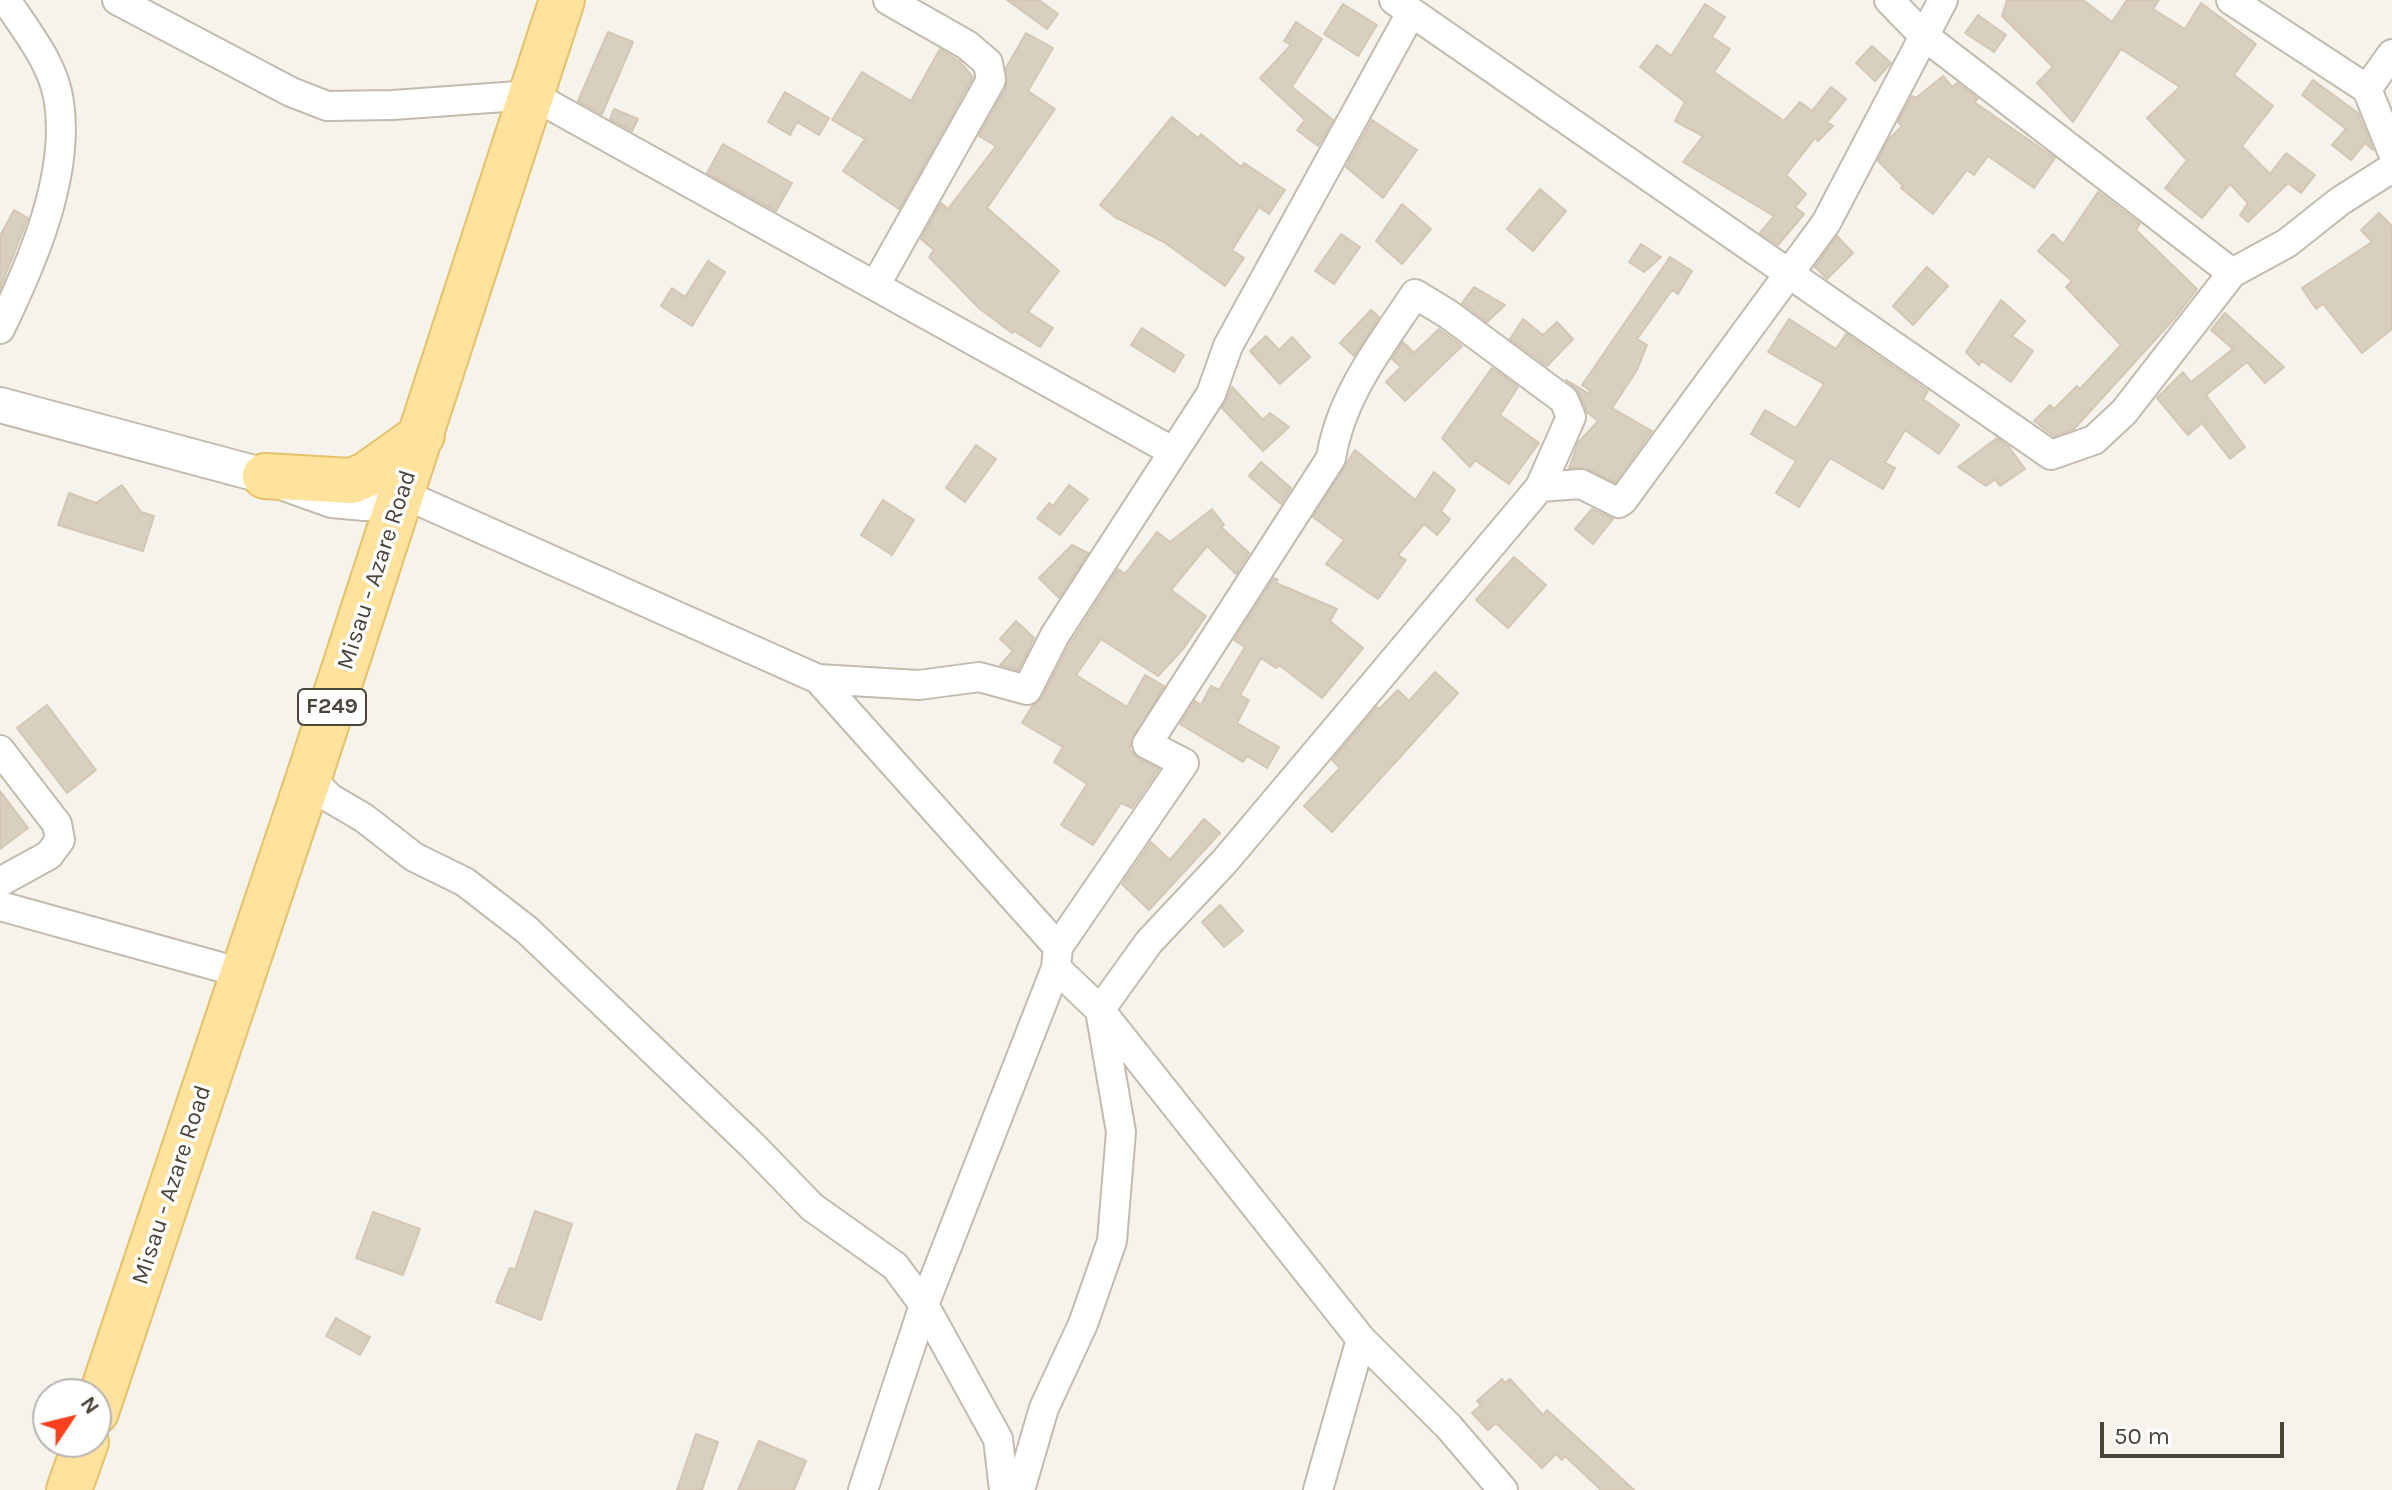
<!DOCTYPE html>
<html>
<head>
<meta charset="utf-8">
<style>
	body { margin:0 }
	#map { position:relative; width:2392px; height:1490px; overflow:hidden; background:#f6f3ec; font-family:Karla,sans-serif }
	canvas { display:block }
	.north { position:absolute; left:32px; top:1378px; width:80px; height:80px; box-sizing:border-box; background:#fff; border:2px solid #b7b4b0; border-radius:50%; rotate:55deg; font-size:22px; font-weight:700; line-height:32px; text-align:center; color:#4b4439 }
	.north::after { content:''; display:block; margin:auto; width:28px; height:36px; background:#fc3f1d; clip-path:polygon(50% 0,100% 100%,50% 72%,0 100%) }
	.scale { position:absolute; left:2100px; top:1422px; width:184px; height:36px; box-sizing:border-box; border:4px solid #4b4439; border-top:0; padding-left:10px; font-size:24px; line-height:28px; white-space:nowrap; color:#4b4439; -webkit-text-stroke:6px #fff; paint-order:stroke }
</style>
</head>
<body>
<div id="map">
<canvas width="2392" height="1490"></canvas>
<div class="north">N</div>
<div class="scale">50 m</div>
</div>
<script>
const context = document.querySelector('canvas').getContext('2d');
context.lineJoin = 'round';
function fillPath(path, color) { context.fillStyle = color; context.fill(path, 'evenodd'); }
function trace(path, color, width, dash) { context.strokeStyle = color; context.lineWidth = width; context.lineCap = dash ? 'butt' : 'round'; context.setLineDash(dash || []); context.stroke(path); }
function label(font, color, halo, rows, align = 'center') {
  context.font = font + ' Karla,sans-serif'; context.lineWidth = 7; context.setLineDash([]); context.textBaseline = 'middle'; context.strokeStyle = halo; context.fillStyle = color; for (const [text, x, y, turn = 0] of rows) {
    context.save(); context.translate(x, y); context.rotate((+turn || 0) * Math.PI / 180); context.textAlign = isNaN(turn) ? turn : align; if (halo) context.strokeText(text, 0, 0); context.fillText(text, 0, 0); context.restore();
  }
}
const building = new Path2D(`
	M1007 0H1039L1058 14 1047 29Z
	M2007 0H2083L2112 22 2127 0H2159L2153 9 2185 29 2201 3 2256 44 2234 75 2273 106 2242 146 2270 174 2286 153 2315 175 2301 193 2288 183 2248 222 2240 215 2248 203 2230 184 2202 218 2165 188 2187 160 2147 118 2180 87 2121 49 2073 122 2037 83 2053 67 2002 16Z
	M1343 4 1377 25 1358 56 1324 34Z
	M1705 4 1725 17 1712 37 1730 49 1714 72 1784 121 1800 102 1812 111 1831 87 1846 99 1827 122 1833 126 1818 141 1815 138 1786 175 1806 194 1795 207 1804 214 1778 245 1760 233 1774 216 1683 162 1703 136 1675 121 1685 102 1640 67 1657 45 1671 56Z
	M1978 15 2006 35 1994 52 1965 33Z
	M1296 22 1322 39 1292 87 1333 120 1318 146 1297 130 1305 120 1260 78 1291 45 1284 41Z
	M608 32 633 42 602 114 578 101Z
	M1026 33 1053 48 1028 91 1055 109 987 208 1059 271 1028 312 1053 328 1040 347 1014 331 1012 333 980 309 929 257 934 250 921 239 941 203 948 209 996 146 979 136 1006 88V68Z
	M1872 46 1891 63 1875 81 1856 63Z
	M940 49 959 61 973 77 899 209 843 171 865 139 832 120 862 72 911 101Z
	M1943 76 1952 87 1957 83 1978 99 1974 102 2055 158 2034 188 1988 156 1974 175 1967 170 1933 214 1901 188 1903 186 1878 161 1888 140 1902 126 1898 122 1912 96 1916 98Z
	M2313 80 2358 113 2373 150 2365 143 2351 160 2332 145 2346 129 2302 95Z
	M785 92 829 118 819 135 797 122 790 135 768 122Z
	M614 109 638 119 632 131 610 119Z
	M1172 117 1198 138 1201 134 1241 167 1244 163 1285 190 1269 214 1259 207 1232 250 1244 258 1225 286 1164 242 1115 217 1100 205Z
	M1372 120 1417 150 1383 198 1346 167Z
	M723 144 792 183 776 211 707 173Z
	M1540 189 1566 211 1533 251 1507 229Z
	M2098 192 2140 224 2136 230 2197 289 2174 319 2074 429 2054 436 2034 421 2050 405 2054 409 2077 386 2080 389 2121 345 2066 287 2072 281 2038 251 2053 234 2063 244Z
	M1402 204 1431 229 1402 264 1376 241Z
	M14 210 28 218 0 289V236Z
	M2379 213 2392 226V329L2362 353 2323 304 2316 309 2302 288 2372 242 2361 230Z
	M1341 234 1360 247 1334 284 1315 271Z
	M1837 236 1853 253 1827 279 1815 267Z
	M1641 244 1661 257 1644 272 1629 262Z
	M1670 257 1692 271 1678 294 1672 290 1637 339 1647 345 1637 370 1612 408 1652 431 1615 482 1588 469 1569 468 1578 443 1598 421 1587 412 1579 393 1566 380 1588 393 1591 391 1582 385Z
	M708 261 725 272 692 326 661 306 672 288 685 297Z
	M1927 267 1948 286 1913 325 1893 306Z
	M1474 287 1505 305 1487 322 1462 303Z
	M2001 300 2025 321 2012 336 2033 351 2011 382 1982 361 1979 365 1966 352Z
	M1371 310 1379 317 1354 356 1340 343Z
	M2225 313 2284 367 2265 383 2247 362 2206 395 2245 447 2230 459 2202 423 2188 435 2157 398 2183 372 2191 382 2233 349 2211 330Z
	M1523 319 1543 335 1557 322 1573 339 1547 366 1510 339Z
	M1789 319 1836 349 1846 334 1928 391 1923 399 1959 425 1939 454 1905 430 1885 463 1895 468 1883 489 1830 458 1799 507 1776 493 1796 461 1751 434 1765 410 1796 428 1824 384 1768 352Z
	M1142 328 1184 355 1174 372 1131 345Z
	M1439 329 1462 346 1405 401 1386 382 1401 367 1392 359 1403 342 1414 353Z
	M1266 336 1279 350 1292 337 1310 357 1280 384 1250 351Z
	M1492 368 1518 387 1500 415 1539 443 1509 484 1475 460 1470 467 1442 438Z
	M1232 387 1263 420 1270 413 1289 427 1263 451 1222 408Z
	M1997 438 2008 446 2025 469 2000 486 1995 479 1986 486 1958 467Z
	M976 445 996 459 965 502 946 488Z
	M1355 450 1415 500 1434 472 1455 490 1441 511 1450 519 1437 535 1424 524 1398 555 1406 560 1378 599 1326 564 1344 540 1313 517Z
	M1261 462 1291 488 1281 504 1249 476Z
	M122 485 141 512 154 516 143 551 58 525 69 493 96 503Z
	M1069 485 1088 499 1060 535 1037 518 1049 503 1053 506Z
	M883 500 914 520 892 555 861 535Z
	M1212 509 1224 525 1221 527 1249 553 1236 574 1207 546 1171 590 1206 616 1183 649 1158 676 1101 639 1076 675 1127 707 1145 675 1164 686 1130 743V750L1139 759 1159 769 1132 808 1121 803 1093 845 1061 825 1087 784 1054 762 1063 747 1022 723 1032 706 1042 698 1070 644 1118 569 1125 574 1157 532 1170 542Z
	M1592 509 1613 519 1593 544 1575 529Z
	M1072 545 1088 553 1059 598 1039 578Z
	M1514 557 1546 585 1508 628 1476 600Z
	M1274 578 1278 580 1276 583 1337 609 1330 621 1363 648 1322 698 1279 665 1276 668 1261 658 1240 695 1249 700 1237 723 1279 747 1267 768 1247 756 1243 762 1180 724 1195 701 1201 705 1211 686 1219 690 1245 647 1234 640Z
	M1016 621 1034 638 1018 670 1000 665 1013 651 1000 639Z
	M1435 672 1458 693 1332 832 1304 806 1340 768 1332 760 1377 707 1379 709 1398 690 1409 701Z
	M47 705 96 770 67 793 17 728Z
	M0 791 28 828 0 849Z
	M1204 819 1220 833 1149 910 1122 884 1151 842 1170 860Z
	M1220 905 1243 931 1224 947 1202 922Z
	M535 1211 572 1224 541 1320 496 1302 510 1268 515 1270Z
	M373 1212 420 1229 403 1275 356 1258Z
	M336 1318 370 1337 360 1355 326 1336Z
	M1502 1379 1505 1383 1510 1379 1543 1415 1547 1410 1634 1490H1601L1565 1456 1562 1460 1556 1454 1542 1468 1496 1423 1488 1430 1472 1413 1481 1405 1477 1401Z
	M696 1434 718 1442 702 1490H677Z
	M759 1441 806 1461 794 1490H738Z`);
const minor = new Path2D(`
	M117 0 291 92 327 106 393 105 532 95 1172 451
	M1394 0 2051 455 2094 440 2124 412 2232 273 2287 243 2340 201 2392 168
	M1889 0 1923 35 2232 273
	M2231 0 2367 89 2392 151
	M2367 89 2392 54
	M875 286 991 80 988 63 967 45 888 0
	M0 329C32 263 70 176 59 102 54 64 26 31 6 0
	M1540 487 1581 484 1619 503 1623 500 1826 223 1943 0
	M401 493 818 679 1058 947 1184 763 1147 744 1331 458C1341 395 1381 346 1415 294L1448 314 1564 400 1571 417 1540 487 1225 861 1149 942 1100 1010 1121 1132 1112 1241 1083 1324 1044 1408 1020 1490
	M818 679 919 685 979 677 1027 690 1055 635 1211 394 1228 346 1411 13
	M0 750 57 824 60 840 49 855 0 882
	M309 777 330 798 364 818 414 857 465 882 527 930 753 1146 812 1207 895 1266 924 1305 998 1439 1004 1490
	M0 906 242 973
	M1058 947 1056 968 1100 1010 1361 1339 1449 1427 1503 1490
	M863 1490 924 1305 1056 968
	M1318 1490 1361 1339`);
const tertiary = new Path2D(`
	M0 405 265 476 332 500 365 503 401 493`);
const primary = new Path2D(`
	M265 476 351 481 366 475 422 435
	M96 1412 309 777 562 0
	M69 1490 86 1442`);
const shields = [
	[332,707,68]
];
const shieldNames = [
	["F249",332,707]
];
const streetNames = [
	["Misau - Azare Road",377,570,-72],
	["Misau - Azare Road",172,1185,-72]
];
fillPath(building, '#d8cfc1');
trace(building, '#d3c7b4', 2);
trace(minor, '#c2bbae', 32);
trace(tertiary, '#c2bbae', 38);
trace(primary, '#e6c16a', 48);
trace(minor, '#fff', 28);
trace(tertiary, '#fff', 34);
trace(primary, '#ffe39c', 44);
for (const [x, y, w] of shields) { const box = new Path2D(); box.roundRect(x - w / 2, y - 18, w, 36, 6); context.fillStyle = '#fff'; context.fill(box); trace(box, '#4b4439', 2); }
label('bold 22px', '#4b4439', null, shieldNames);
label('24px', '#4b4439', '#fff', streetNames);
</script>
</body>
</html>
